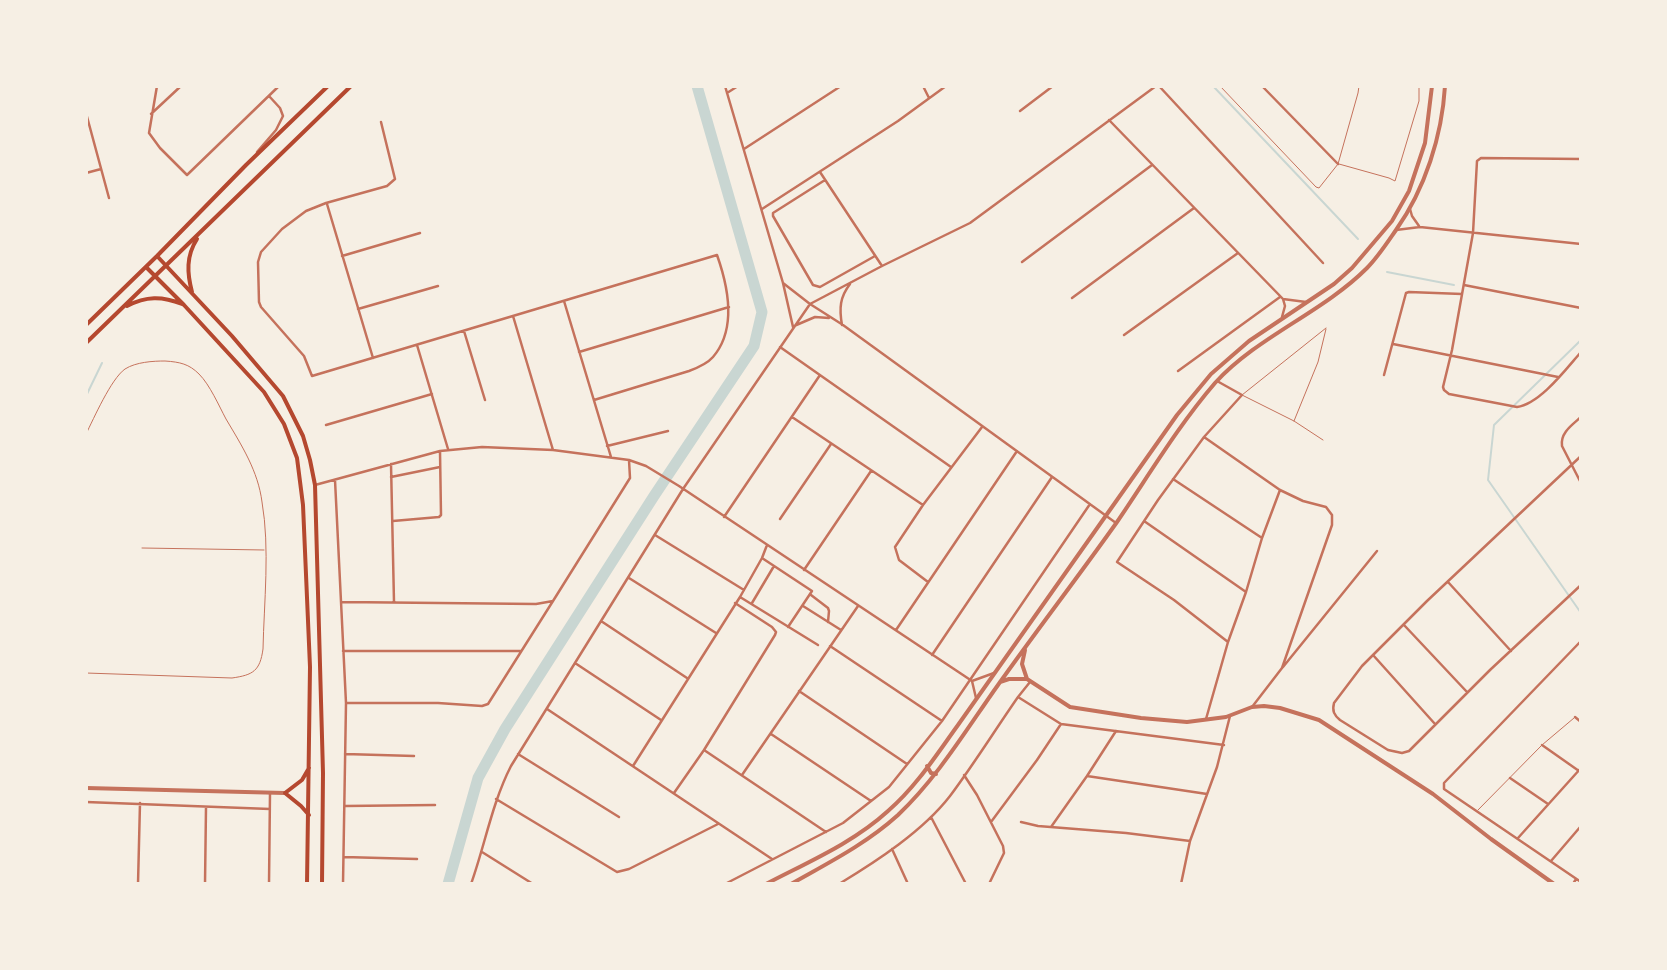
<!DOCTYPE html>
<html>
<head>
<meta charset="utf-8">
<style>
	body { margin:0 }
	#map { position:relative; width:1667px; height:970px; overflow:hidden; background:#f6efe4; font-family:"Noto Sans",sans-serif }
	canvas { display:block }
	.frame { position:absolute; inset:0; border:88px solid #f6efe4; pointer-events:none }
</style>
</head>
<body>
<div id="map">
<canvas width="1667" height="970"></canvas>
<div class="frame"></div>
</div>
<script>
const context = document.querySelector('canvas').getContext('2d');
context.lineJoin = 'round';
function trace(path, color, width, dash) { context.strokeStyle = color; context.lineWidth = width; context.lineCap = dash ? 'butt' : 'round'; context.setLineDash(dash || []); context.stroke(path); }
const stream = new Path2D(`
	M1213 86 1358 239
	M1387 272 1454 285
	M1581 340 1494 425 1488 480 1581 613
	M86 396 102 363`);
const river = new Path2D(`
	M448 884 478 778 505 729 654 496 754 346 762 312 697 86`);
const service = new Path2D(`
	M1220 86 1316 187 1319 188 1338 164 1358 93 1359 86
	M1339 164 1389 178 1395 181 1419 101V86
	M1294 421 1318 362 1326 329
	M86 434C94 418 111 379 125 369 136 362 153 361 165 361 180 362 189 364 199 374 210 385 219 406 226 419 242 446 258 471 262 502 270 548 264 603 263 649 260 671 253 675 232 678L86 673
	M1323 440 1294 421 1242 395 1326 328
	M142 548 264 550
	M1478 810 1542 745 1574 718`);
const minor = new Path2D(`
	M157 86 149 133 160 148 187 175 279 86
	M725 86 783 283 793 327
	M923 86 929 98
	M1159 86 1323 263
	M1262 86 1338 164
	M727 93 738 86
	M1020 111 1053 86
	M86 113 109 198
	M151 114 181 86
	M1109 120 1283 299 1285 306 1282 317
	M381 122 395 179 387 186 326 203 306 211 282 229 261 252 258 262 259 302 261 307 304 356 312 376 717 255C728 286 737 329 713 357 707 364 697 368 689 371L594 400
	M744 149 841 86
	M257 152 276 130 283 116 280 108 269 96
	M1581 159 1481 158 1477 161 1473 233 1452 350 1443 387 1444 390 1449 394 1517 407C1540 404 1566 369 1581 352
	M820 172 882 266
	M86 173 101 169
	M825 180 773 213V216L813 285 820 287 875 256
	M327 204 373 358
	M762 209 898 121 946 86
	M1410 209 1412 216 1419 226
	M1396 230 1420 227 1581 244
	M342 256 420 233
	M1022 262 1152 165
	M783 283 810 304 843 325 1116 523
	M1464 285 1581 308
	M1072 298 1194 208
	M1283 299 1306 302
	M564 301 611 457
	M358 309 438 286
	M513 316 553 450
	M842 325C839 308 840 297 850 284
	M794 326 815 317 829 318
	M464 331 485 400
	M1124 335 1238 253
	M1393 344 1558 377
	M417 345 448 449
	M780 347 951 467
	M579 352 729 307
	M1178 371 1280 297
	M1384 375 1406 293 1409 292 1462 294
	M1217 381 1242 395 1204 437 1158 500 1117 562 1174 600 1228 642
	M792 417 923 505
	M1581 417C1572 425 1560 433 1562 446L1581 483
	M326 425 432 394
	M1204 437 1280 490 1303 501 1326 507 1332 515V525L1282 668 1252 707
	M607 446 668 431
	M1581 456 1427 601 1362 666 1334 703C1332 711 1334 715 1340 720L1388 750 1402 753 1409 751 1490 670 1581 585
	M391 464 394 602
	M391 477 440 467
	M1173 479 1262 538
	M335 480 346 703 343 884
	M315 485 440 451 482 447 553 450 629 460 646 466 679 486 972 681 976 698
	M724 517 820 375
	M780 519 831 444
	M393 521 439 517 441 515 440 451
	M1144 521 1246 592
	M655 535 744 590
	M762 558 812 591 788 627
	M804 570 871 471
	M629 578 716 633
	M928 582 899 560 895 547 923 505 982 427
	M1448 582 1511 651
	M811 595 828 608 829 611 828 622
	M740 597 818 645
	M553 601 630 478 629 460
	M342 602 536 604 553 601 488 704 482 706 438 703H346
	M752 603 774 566
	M803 606 841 630
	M601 621 687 678
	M1404 625 1467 692
	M896 630 1017 451
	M1581 641 1444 783V789L1581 882
	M830 646 942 721
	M343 651H521
	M932 655 1052 477
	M1373 655 1435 724
	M575 663 661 720
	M1283 667 1377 551
	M972 681 994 673
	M799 691 907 764
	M1018 697 1061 724 1224 745
	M547 709 772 859
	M1575 717 1581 722
	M1206 719 1228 642 1246 592 1262 538 1280 490
	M771 734 871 801
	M1542 745 1579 771
	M704 750 826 832
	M345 754 414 756
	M518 754 619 817
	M633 766 740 597 762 558 767 545
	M742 775 858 606
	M964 775 977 795 1003 846 1004 853 989 884
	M1087 776 1207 794
	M1510 778 1548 804
	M674 793 704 750 775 635 776 632 772 627 735 603
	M496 799 617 872 629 869 718 824
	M86 802 270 809
	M345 806 435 805
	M931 817 966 884
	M991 822 1037 760 1061 724
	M1021 822 1038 826 1126 833 1190 841
	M1051 827 1087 776 1116 731
	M1518 838 1581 768
	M892 849 908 884
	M482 852 533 884
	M344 857 417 859
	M1551 861 1581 826
	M138 884 140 803
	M205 884 206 807
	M269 884 270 793
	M471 884C485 845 492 803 511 766L683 489 810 304 882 266 970 223 1156 86
	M725 884 843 823 889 787 942 721 1090 504
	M839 884C877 861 923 831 950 796 974 764 995 730 1018 697L1030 682
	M1181 884 1190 841 1217 767 1230 716
	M1573 884 1576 879`);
const tertiary = new Path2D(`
	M1025 650 1022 664 1027 679 1070 707 1141 718 1187 722 1226 717 1252 707 1264 706 1280 708 1319 720 1433 794 1491 839 1554 884
	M1000 682 1009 679H1027
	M927 766 931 773 936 774
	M86 788 285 793
	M766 884C808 862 853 843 888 811 916 787 937 754 958 725L1177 415 1211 374 1249 341 1334 284 1352 268 1392 221 1409 191 1425 143 1432 86
	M791 884C828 863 866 844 898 815 938 777 966 730 998 685 1037 630 1078 577 1117 522 1149 475 1178 426 1215 383 1258 336 1322 313 1367 268 1378 257 1387 243 1396 230 1425 189 1442 136 1445 86`);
const secondary = new Path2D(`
	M157 256 232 336 283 396 303 436 310 460 315 485 323 773 322 884
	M146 267 184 305 264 392 284 424 297 458 303 505 310 667 307 884
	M192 292C187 273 186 256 197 239
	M127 306C146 296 162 296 182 304
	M86 325 157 256 246 165 328 86
	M86 343 351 86
	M309 815 301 806 285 793 302 780 309 768`);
trace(stream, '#c9d6d2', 2);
trace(river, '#c9d6d2', 11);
trace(service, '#c5725c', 1);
trace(minor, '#c5725c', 2.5);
trace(tertiary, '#c5725c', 4);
trace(secondary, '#b5482f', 4);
</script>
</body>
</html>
